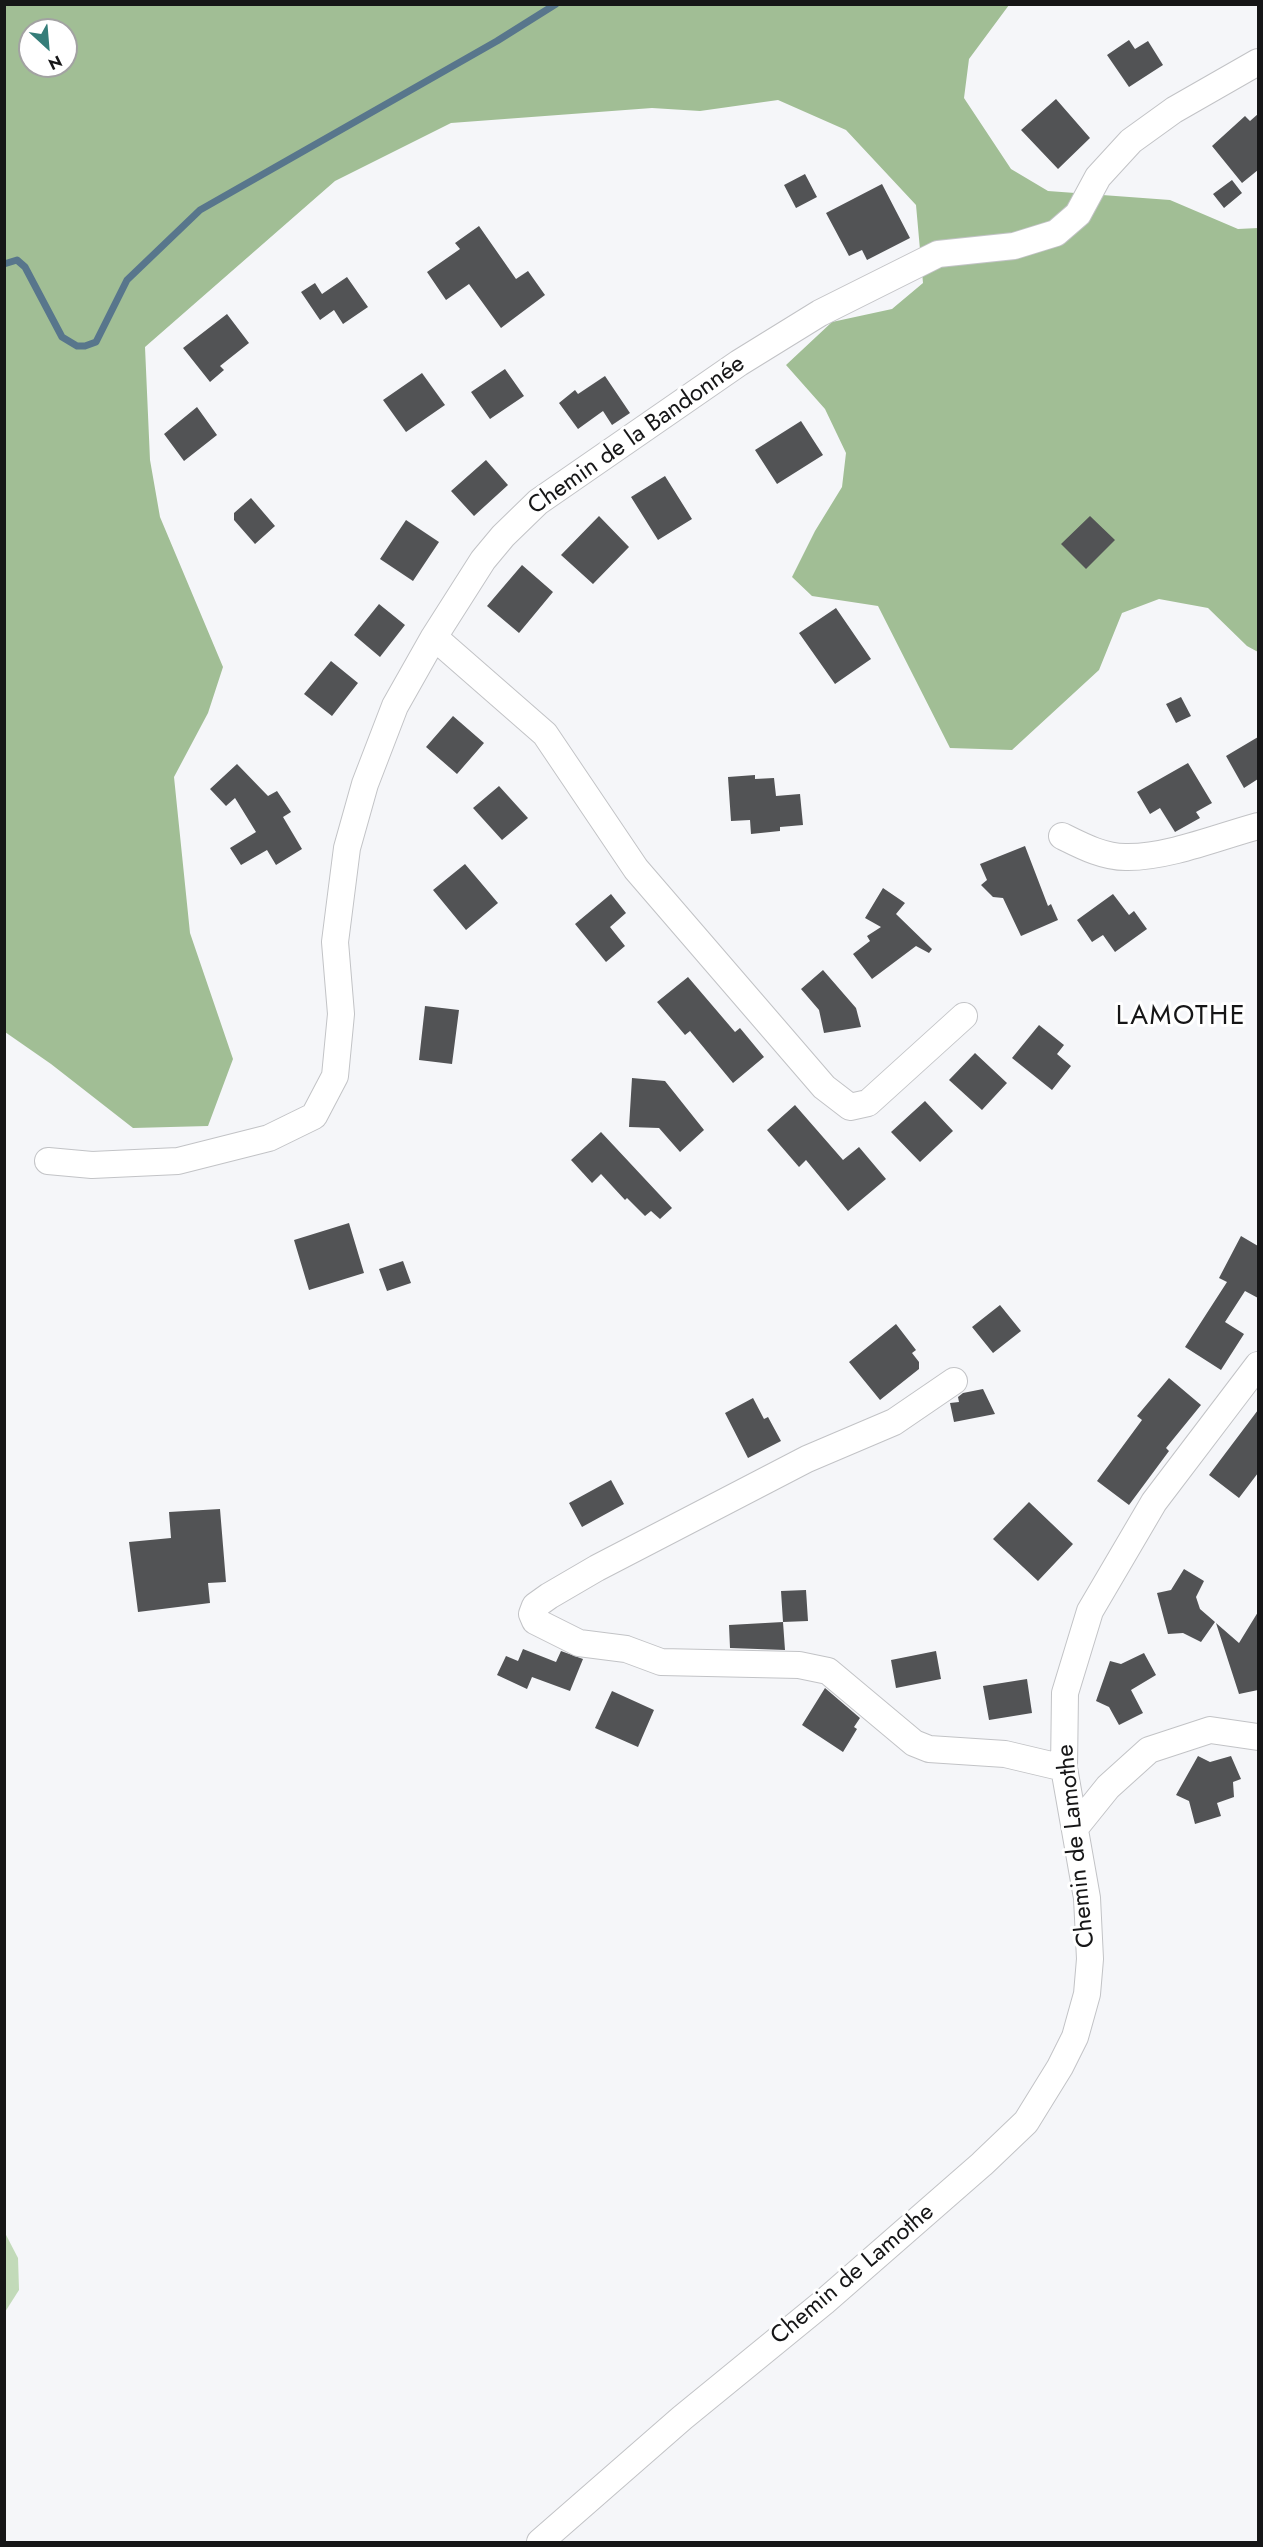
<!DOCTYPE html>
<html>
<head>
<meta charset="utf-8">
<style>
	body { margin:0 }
	#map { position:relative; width:1263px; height:2547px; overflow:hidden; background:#f5f6f9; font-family:Jost,sans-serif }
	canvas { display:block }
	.frame { position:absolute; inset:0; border:6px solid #161617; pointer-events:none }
	.north { position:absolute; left:18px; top:18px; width:60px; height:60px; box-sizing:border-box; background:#fff; border:2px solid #a2a2a2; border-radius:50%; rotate:154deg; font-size:16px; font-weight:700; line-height:24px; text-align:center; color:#161617 }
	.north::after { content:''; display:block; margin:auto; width:21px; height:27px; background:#357d79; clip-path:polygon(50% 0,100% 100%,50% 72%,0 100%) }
</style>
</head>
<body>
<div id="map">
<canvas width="1263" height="2547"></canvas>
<div class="frame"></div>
<div class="north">N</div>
</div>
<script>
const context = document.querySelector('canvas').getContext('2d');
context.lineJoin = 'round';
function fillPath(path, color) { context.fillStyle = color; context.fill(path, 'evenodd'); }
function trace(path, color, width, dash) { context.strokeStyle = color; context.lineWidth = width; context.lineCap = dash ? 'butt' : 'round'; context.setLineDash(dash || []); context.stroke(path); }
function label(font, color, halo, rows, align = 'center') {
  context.font = font + ' Jost,sans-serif'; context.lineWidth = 6; context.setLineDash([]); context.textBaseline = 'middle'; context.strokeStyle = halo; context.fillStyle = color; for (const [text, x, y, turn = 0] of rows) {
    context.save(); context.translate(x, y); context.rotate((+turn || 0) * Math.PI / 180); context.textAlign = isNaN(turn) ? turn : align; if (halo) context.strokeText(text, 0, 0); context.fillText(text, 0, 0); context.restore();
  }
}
const green = new Path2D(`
	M5 2233 18 2258 19 2290 5 2312Z`);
const forest = new Path2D(`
	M4 5H1009L969 59 964 98 1011 169 1048 191 1170 200 1238 229 1258 228V652L1247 646 1208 608 1159 599 1122 613 1099 670 1012 750 950 748 878 606 812 596 792 577 815 531 842 487 846 453 825 409 786 365 832 322 892 309 923 283 916 205 846 130 778 100 700 111 652 108 451 123 335 181 145 347 150 460 160 517 223 667 208 713 174 777 190 933 233 1059 208 1126 133 1128 51 1064 5 1032ZM30 30H66V66H30Z`);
const stream = new Path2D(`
	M4 264 17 260 25 267 62 337 77 346H85L96 342 127 280 200 210 497 41 556 4`);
const building = new Path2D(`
	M1129 40 1135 49 1148 41 1163 65 1129 87 1107 55Z
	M1056 99 1090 138 1058 169 1021 130Z
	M1258 114V170L1242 183 1212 146 1245 116 1250 121Z
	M805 174 817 197 796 208 784 185Z
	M1232 180 1242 193 1224 208 1213 194Z
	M882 184 910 238 867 260 862 250 849 256 826 213Z
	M479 226 516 279 528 271 545 295 501 328 469 284 446 300 427 272 460 249 455 243Z
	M347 277 368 307 343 324 334 310 320 320 301 292 315 283 322 294Z
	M227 314 249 343 220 366 224 370 210 382 183 348Z
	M505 369 524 396 490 419 471 392Z
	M422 373 445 405 406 432 383 400Z
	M605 376 630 413 612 425 603 411 578 429 559 403 575 390 578 394Z
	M197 407 217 435 184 461 164 434Z
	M801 421 823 455 777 484 755 450Z
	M486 460 508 485 474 516 451 491Z
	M665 476 692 519 658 540 631 497Z
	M251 498 275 526 255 544 234 520V513Z
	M599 516 629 547 593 584 561 555Z
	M1090 516 1115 540 1086 569 1061 544Z
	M406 520 439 542 413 581 380 559Z
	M522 565 553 592 519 633 487 606Z
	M379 604 405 625 380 657 354 635Z
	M836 608 871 659 835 684 799 633Z
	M331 661 358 683 332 716 304 694Z
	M1181 697 1191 716 1176 723 1166 704Z
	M453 716 484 743 457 774 426 747Z
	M1258 737V779L1244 788 1226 756Z
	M1188 763 1212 803 1196 812 1200 818 1175 832 1160 808 1150 814 1137 792Z
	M237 764 268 796 277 791 291 812 283 817 302 849 276 865 267 850 241 865 230 848 256 832 235 798 226 806 210 789Z
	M755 775V779L774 778 776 796 800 794 803 825 780 827V831L751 834 750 820 731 821 728 777Z
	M499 786 528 818 502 840 473 808Z
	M1025 846 1048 906 1051 904 1058 920 1021 936 1003 898 993 897 981 885 987 880 980 864Z
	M465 864 498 903 466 930 433 890Z
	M883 888 905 903 896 914 932 949 929 953 916 946 872 979 853 954 870 941 867 936 881 927 865 918Z
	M611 894 626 913 610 927 625 946 606 962 575 924Z
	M1113 894 1129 915 1134 911 1147 929 1115 952 1103 935 1092 942 1077 920Z
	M823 970 856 1008 861 1027 824 1033 819 1010 801 989Z
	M688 977 735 1032 740 1028 764 1057 733 1083 690 1031 685 1035 657 1002Z
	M425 1006 459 1010 452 1064 419 1060Z
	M1039 1025 1064 1045 1057 1054 1071 1066 1052 1090 1012 1058Z
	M975 1053 1007 1083 982 1110 949 1080Z
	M632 1078 665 1081 704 1130 680 1152 659 1128 629 1127Z
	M925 1101 953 1131 920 1162 891 1132Z
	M795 1105 843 1160 859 1147 886 1179 848 1211 806 1160 799 1167 767 1130Z
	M601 1132 672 1208 660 1219 651 1211 645 1216 627 1198 625 1200 601 1174 592 1183 571 1160Z
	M349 1223 364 1273 309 1290 294 1240Z
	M1241 1236 1258 1246V1298L1245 1291 1225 1322 1244 1334 1221 1370 1185 1347 1227 1282 1219 1278Z
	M403 1261 411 1283 387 1291 379 1269Z
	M1000 1305 1021 1331 993 1353 972 1327Z
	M896 1324 916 1350 912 1353 919 1362V1369L880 1400 849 1362Z
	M1169 1378 1201 1405 1166 1448 1169 1451 1129 1505 1097 1481 1142 1420 1137 1416Z
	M983 1389 995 1414 954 1422 950 1403 959 1402 958 1397 963 1393Z
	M753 1398 764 1419 768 1417 781 1441 748 1458 725 1413Z
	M1258 1410V1473L1239 1498 1209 1475Z
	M611 1480 624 1504 582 1527 569 1503Z
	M1029 1502 1073 1544 1038 1581 993 1539Z
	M220 1509 226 1582 208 1583 210 1603 138 1612 129 1542 171 1538 169 1512Z
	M1184 1569 1204 1581 1196 1597 1200 1609 1215 1622 1201 1642 1183 1633 1168 1634 1157 1593 1171 1590Z
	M806 1590 808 1621 783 1622 781 1591Z
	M1258 1612V1690L1239 1694 1216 1623 1239 1643Z
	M783 1622 785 1650 730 1648 729 1625Z
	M523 1649 556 1662 561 1651 583 1659 570 1691 532 1677 527 1689 497 1675 506 1656 518 1661Z
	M936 1651 941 1679 896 1688 891 1660Z
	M1144 1653 1156 1675 1131 1690 1143 1713 1119 1725 1109 1707 1096 1701 1110 1661 1121 1664Z
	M1027 1679 1032 1713 989 1720 983 1686Z
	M825 1688 860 1718 854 1727 857 1729 843 1752 802 1725Z
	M612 1691 654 1710 638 1747 595 1728Z
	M1198 1756 1210 1762 1231 1756 1241 1779 1233 1782 1234 1797 1217 1803 1221 1816 1195 1824 1189 1801 1176 1795Z`);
const street = new Path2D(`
	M434 637 545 734 636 869 824 1087 850 1107 868 1103 964 1016
	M1062 836C1082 846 1105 858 1128 857 1169 857 1218 837 1258 826
	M48 1161 92 1165 178 1161 269 1138 314 1116 335 1076 341 1014 335 942 347 848 365 784 395 706 434 637 483 560 503 536 538 502 739 363 820 313 938 254 1014 246 1056 233 1078 214 1098 177 1131 141 1174 110 1258 62
	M954 1381 894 1422 807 1459 597 1568 549 1596 535 1606 532 1614 535 1621 579 1643 626 1649 661 1662 799 1665 828 1671 914 1743 929 1749 1005 1754 1064 1768
	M1075 1828 1108 1787 1149 1750 1210 1730 1258 1737
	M540 2542 682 2418 824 2302 982 2164 1026 2122 1060 2067 1075 2037 1087 1994 1090 1959 1087 1898 1064 1768 1065 1693 1090 1611 1154 1502 1258 1365`);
const streetNames = [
	["Chemin de la Bandonnée",637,436,-35],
	["Chemin de Lamothe",1077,1846,-96],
	["Chemin de Lamothe",853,2275,-40]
];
const quarterNames = [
	["LAMOTHE",1181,1017]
];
fillPath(green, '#c2dab9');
fillPath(forest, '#a1be95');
trace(stream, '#58768c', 7);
fillPath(building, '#525355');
trace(street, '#c2c3c6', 28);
trace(street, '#fff', 26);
label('24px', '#161617', '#fff', streetNames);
context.letterSpacing = '1.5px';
label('27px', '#161617', '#fff', quarterNames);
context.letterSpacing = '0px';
</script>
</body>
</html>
